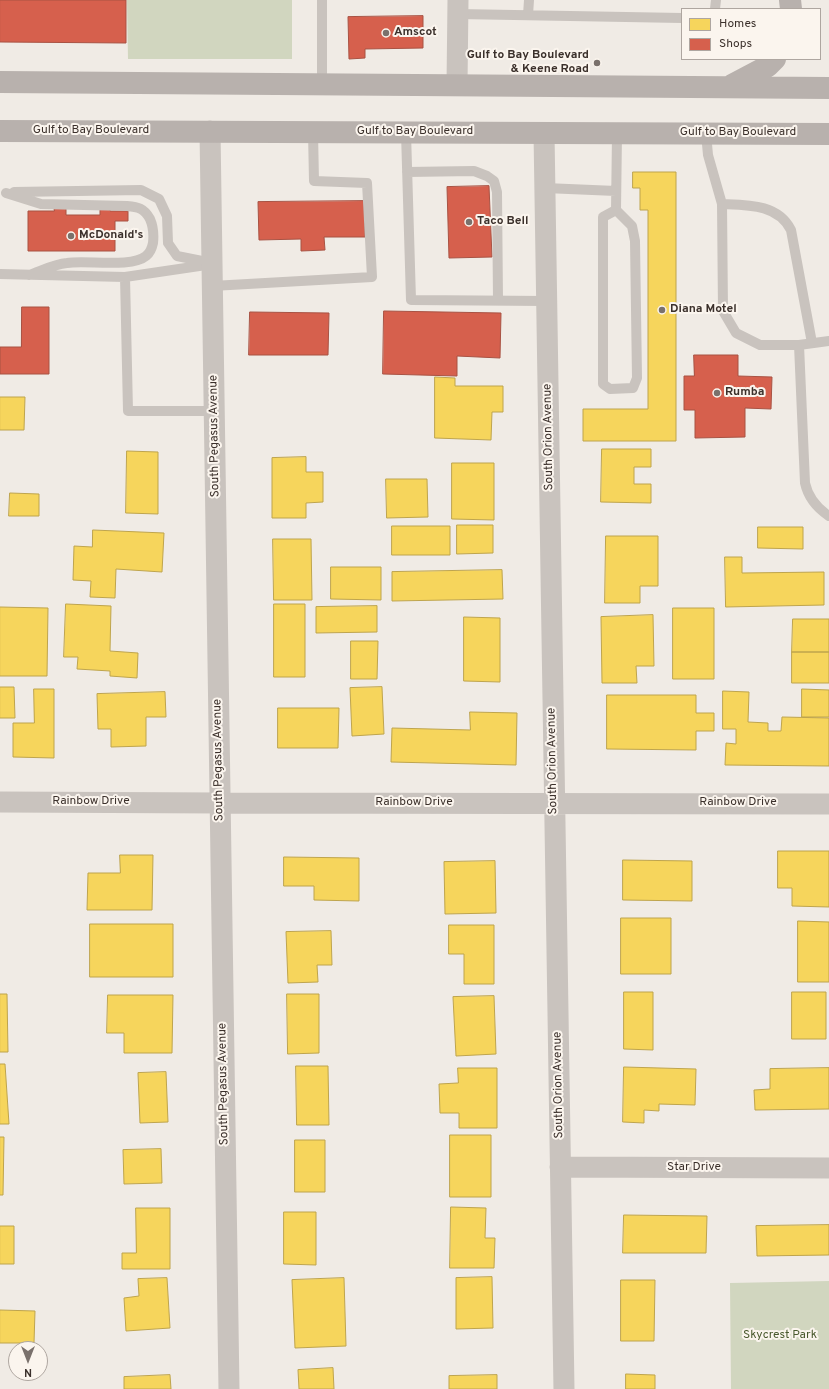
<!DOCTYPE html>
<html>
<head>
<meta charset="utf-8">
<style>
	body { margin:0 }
	#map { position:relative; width:829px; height:1389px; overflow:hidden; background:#f0ebe5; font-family:Overpass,sans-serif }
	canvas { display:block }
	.legend { position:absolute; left:681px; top:8px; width:140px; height:52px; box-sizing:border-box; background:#fbf5ee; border:1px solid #aea6a0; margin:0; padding:5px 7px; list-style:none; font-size:12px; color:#3b302b }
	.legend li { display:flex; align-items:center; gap:8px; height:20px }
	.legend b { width:20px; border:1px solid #aea6a0 }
	.north { position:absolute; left:8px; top:1341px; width:40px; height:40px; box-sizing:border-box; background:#fbf5ee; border:1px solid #aea6a0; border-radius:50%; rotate:180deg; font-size:11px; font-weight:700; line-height:16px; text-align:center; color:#3b302b }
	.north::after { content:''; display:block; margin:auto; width:14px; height:18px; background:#7a716c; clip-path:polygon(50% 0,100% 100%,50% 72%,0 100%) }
</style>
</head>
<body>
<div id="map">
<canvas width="829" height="1389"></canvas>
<ul class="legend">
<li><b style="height:11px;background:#f6d55c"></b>Homes</li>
<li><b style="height:11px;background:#d6604d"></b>Shops</li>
</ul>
<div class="north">N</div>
</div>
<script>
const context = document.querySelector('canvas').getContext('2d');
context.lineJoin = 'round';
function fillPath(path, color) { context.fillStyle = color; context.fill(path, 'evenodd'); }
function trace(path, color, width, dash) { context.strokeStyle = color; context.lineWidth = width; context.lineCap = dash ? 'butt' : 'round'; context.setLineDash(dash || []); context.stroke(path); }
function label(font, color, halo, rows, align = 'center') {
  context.font = font + ' Overpass,sans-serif'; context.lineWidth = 4; context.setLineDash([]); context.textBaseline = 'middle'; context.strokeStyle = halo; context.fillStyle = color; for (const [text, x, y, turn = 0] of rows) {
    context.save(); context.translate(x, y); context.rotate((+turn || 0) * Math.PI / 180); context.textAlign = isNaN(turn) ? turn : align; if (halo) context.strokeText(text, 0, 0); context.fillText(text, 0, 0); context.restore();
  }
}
const green = new Path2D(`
	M127 0H292V59H128Z
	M829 1281V1389H731L730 1283Z`);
const homes = new Path2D(`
	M633 172H676V441H583V409H648V210H640V188H633Z
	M435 377 455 378V386H503V412H492L491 440 435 438Z
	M0 397H25L24 430H0Z
	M602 449H651V467H634V484H651V503L601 502Z
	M127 451 158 452V514L126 513Z
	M306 457V472H323V502L306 503V518H272V458Z
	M452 463H494V520L452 519Z
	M386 479H427L428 517 387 518Z
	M10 493 39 494V516H9Z
	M457 525H493V553L457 554Z
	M392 526H450V555H392Z
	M758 527H803V549L758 548Z
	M93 530 164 533 162 572 116 569 115 598 90 597 91 581 73 580 74 546 92 547Z
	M606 536H658V586H640V603H605Z
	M273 539H311L312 600H274Z
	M725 557H742V573L824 572V605L726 607Z
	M331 567H381V600L331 599Z
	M502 570 503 599 392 601V572Z
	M66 604 111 606 110 651 138 653 137 678 110 676V671L77 669 78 657H64Z
	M274 604H305V677H274Z
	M377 606V632L316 633V607Z
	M0 607 48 608 47 676H0Z
	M673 608H714V679H673Z
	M653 615 654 666H636L637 683H602L601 617Z
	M464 617 500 618V682L464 681Z
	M793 619H829V652H792Z
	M351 641H378L377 679H351Z
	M792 652H829V683H792Z
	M0 687H14L15 718H0Z
	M382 687 384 734 352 736 350 688Z
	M34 689H54V758L13 757V723H34Z
	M802 689 829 690V717H802Z
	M723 691 749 692 748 722 768 723V731H781L782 717 829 718V766L725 765 726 743 736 744V729H723Z
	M165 692 166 717H146V746L111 747V729H98L97 694Z
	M607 695H696V713H714V731H696V750L607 749Z
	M278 708H339L338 748H278Z
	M470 712 517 713 516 765 391 762 392 728 470 730Z
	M778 851H829V907L792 906V888H778Z
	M120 855H153L152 910H87L88 873H120Z
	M284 857 359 858V901L314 900V886H284Z
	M623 860 692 861V901L623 900Z
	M495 861 496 913 445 914 444 862Z
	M621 918H671V974H621Z
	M798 921 829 922V982H798Z
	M90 924H173V977H90Z
	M449 925H494V984H464V954H449Z
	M331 931 332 965H317L318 982 288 983 286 932Z
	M624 992H653V1050L624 1049Z
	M792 992H826V1039H792Z
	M0 994H7L8 1052H0Z
	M287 994H319V1053L288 1054Z
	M108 995H173L172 1053H124V1033H107Z
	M494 996 496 1054 456 1056 453 997Z
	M0 1064H5L9 1124H0Z
	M296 1066H328L329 1125H297Z
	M624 1067 696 1069 695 1105 659 1104V1111L644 1110V1123L623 1122Z
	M458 1068H497V1128H459V1113H440L439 1084 458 1083Z
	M829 1068V1109L755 1110 754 1090 770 1089V1069Z
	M166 1072 168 1122 140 1123 138 1073Z
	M450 1135H491V1197H450Z
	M0 1137H4L3 1195H0Z
	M295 1140H325V1192H295Z
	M161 1149 162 1183 124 1184 123 1150Z
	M451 1207 486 1208 485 1238H495L494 1268H450Z
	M136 1208H170V1269H122V1253H136Z
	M284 1212H316V1265L284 1264Z
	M624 1215 707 1216 706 1253H623Z
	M829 1225V1255L757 1256 756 1226Z
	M0 1226H14V1264H0Z
	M492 1277 493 1328 456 1329V1278Z
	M167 1278 170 1328 126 1331 124 1298 139 1296 138 1279Z
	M344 1278 346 1346 295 1348 292 1280Z
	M621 1280H655L654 1341H621Z
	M0 1310 35 1311 34 1343H0Z
	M333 1368 334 1389H299L298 1370Z
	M626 1374 655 1375V1389H626Z
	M170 1375 171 1389H124V1377Z
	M497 1375V1389H449V1376Z`);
const shops = new Path2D(`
	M0 0H126V43L0 42Z
	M423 16V48L365 49V58L349 59 348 17Z
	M489 186 492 257 449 258 447 187Z
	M364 201 365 237H324L325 250 301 251V239L259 240 258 202Z
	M54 206H66V215H100V207H110V211H128V221H115V251H28V211H54Z
	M22 307H49V374H0V347H21Z
	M384 311 501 313 500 358 457 356V376L383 374Z
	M250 312 329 313 328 355H249Z
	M694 355H738V376L772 377 771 409 745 408V437L695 438V410H684V376H694Z`);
const lane = new Path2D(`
	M715 9 716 0
	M458 14 682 18
	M528 15 529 0
	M322 84V0
	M406 133 411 300 546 301
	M706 133 708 155 722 204 723 311 736 333 760 345H799L829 341
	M407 172 474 171 487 176 494 181 497 192 498 300
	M545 188 616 191
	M14 192 141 190 159 199 167 216 168 243 177 256 212 263
	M6 193 41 204 127 206C138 207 144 208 150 219 153 226 154 234 153 243 152 248 150 253 146 256 132 268 86 260 67 263 54 264 41 271 29 275
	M722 204C748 205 778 204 791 230L812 343
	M616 210 603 217V384L610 389 633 388 637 378 635 241 632 226 616 210 617 134
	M0 274 125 277 206 265
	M125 277 128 411H214
	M212 286 372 277 367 183 314 181 313 132
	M799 345 805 483C808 497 817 508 829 516`);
const street = new Path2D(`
	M457 85 458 0
	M210 131 229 1389
	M544 133 564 1389
	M0 802 220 803 829 804
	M560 1167 829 1168`);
const primary = new Path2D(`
	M790 0 791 9
	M0 82 829 88
	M732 85 768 66 775 59
	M0 131 829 134`);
const markers = [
	[386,33,4,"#7a716c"],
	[597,63,4,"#7a716c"],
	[469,222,4,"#7a716c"],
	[71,236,4,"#7a716c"],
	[662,310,4,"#7a716c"],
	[717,393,4,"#7a716c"]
];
const poiNames = [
	["Amscot",394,33],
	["Gulf to Bay Boulevard",589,56,"right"],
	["& Keene Road",589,70,"right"],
	["Taco Bell",477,222],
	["McDonald's",79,236],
	["Diana Motel",670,310],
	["Rumba",725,393]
];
const streetNames = [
	["Gulf to Bay Boulevard",91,131],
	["Gulf to Bay Boulevard",415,132],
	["Gulf to Bay Boulevard",738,133],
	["South Pegasus Avenue",215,436,-91],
	["South Orion Avenue",549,437,-91],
	["South Pegasus Avenue",219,760,-91],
	["South Orion Avenue",553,761,-91],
	["Rainbow Drive",91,802],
	["Rainbow Drive",414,803],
	["Rainbow Drive",738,803],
	["South Pegasus Avenue",224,1084,-91],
	["South Orion Avenue",559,1085,-91],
	["Star Drive",694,1168]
];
const parkNames = [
	["Skycrest Park",780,1336]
];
fillPath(green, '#d1d6bf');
fillPath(homes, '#f6d55c');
trace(homes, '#bea44d', 1);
fillPath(shops, '#d6604d');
trace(shops, '#a85243', 1);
trace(lane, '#c9c3be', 10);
trace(street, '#c9c3be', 21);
trace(primary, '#b8b1ad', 22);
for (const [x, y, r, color] of markers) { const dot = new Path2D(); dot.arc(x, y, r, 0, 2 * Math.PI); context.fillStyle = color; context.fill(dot); trace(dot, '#fbf5ee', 1.5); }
label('bold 12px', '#3b302b', '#fbf5ee', poiNames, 'left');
label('12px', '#3b302b', '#fbf5ee', streetNames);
label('12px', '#4a5a2e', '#fbf5ee', parkNames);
</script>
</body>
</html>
